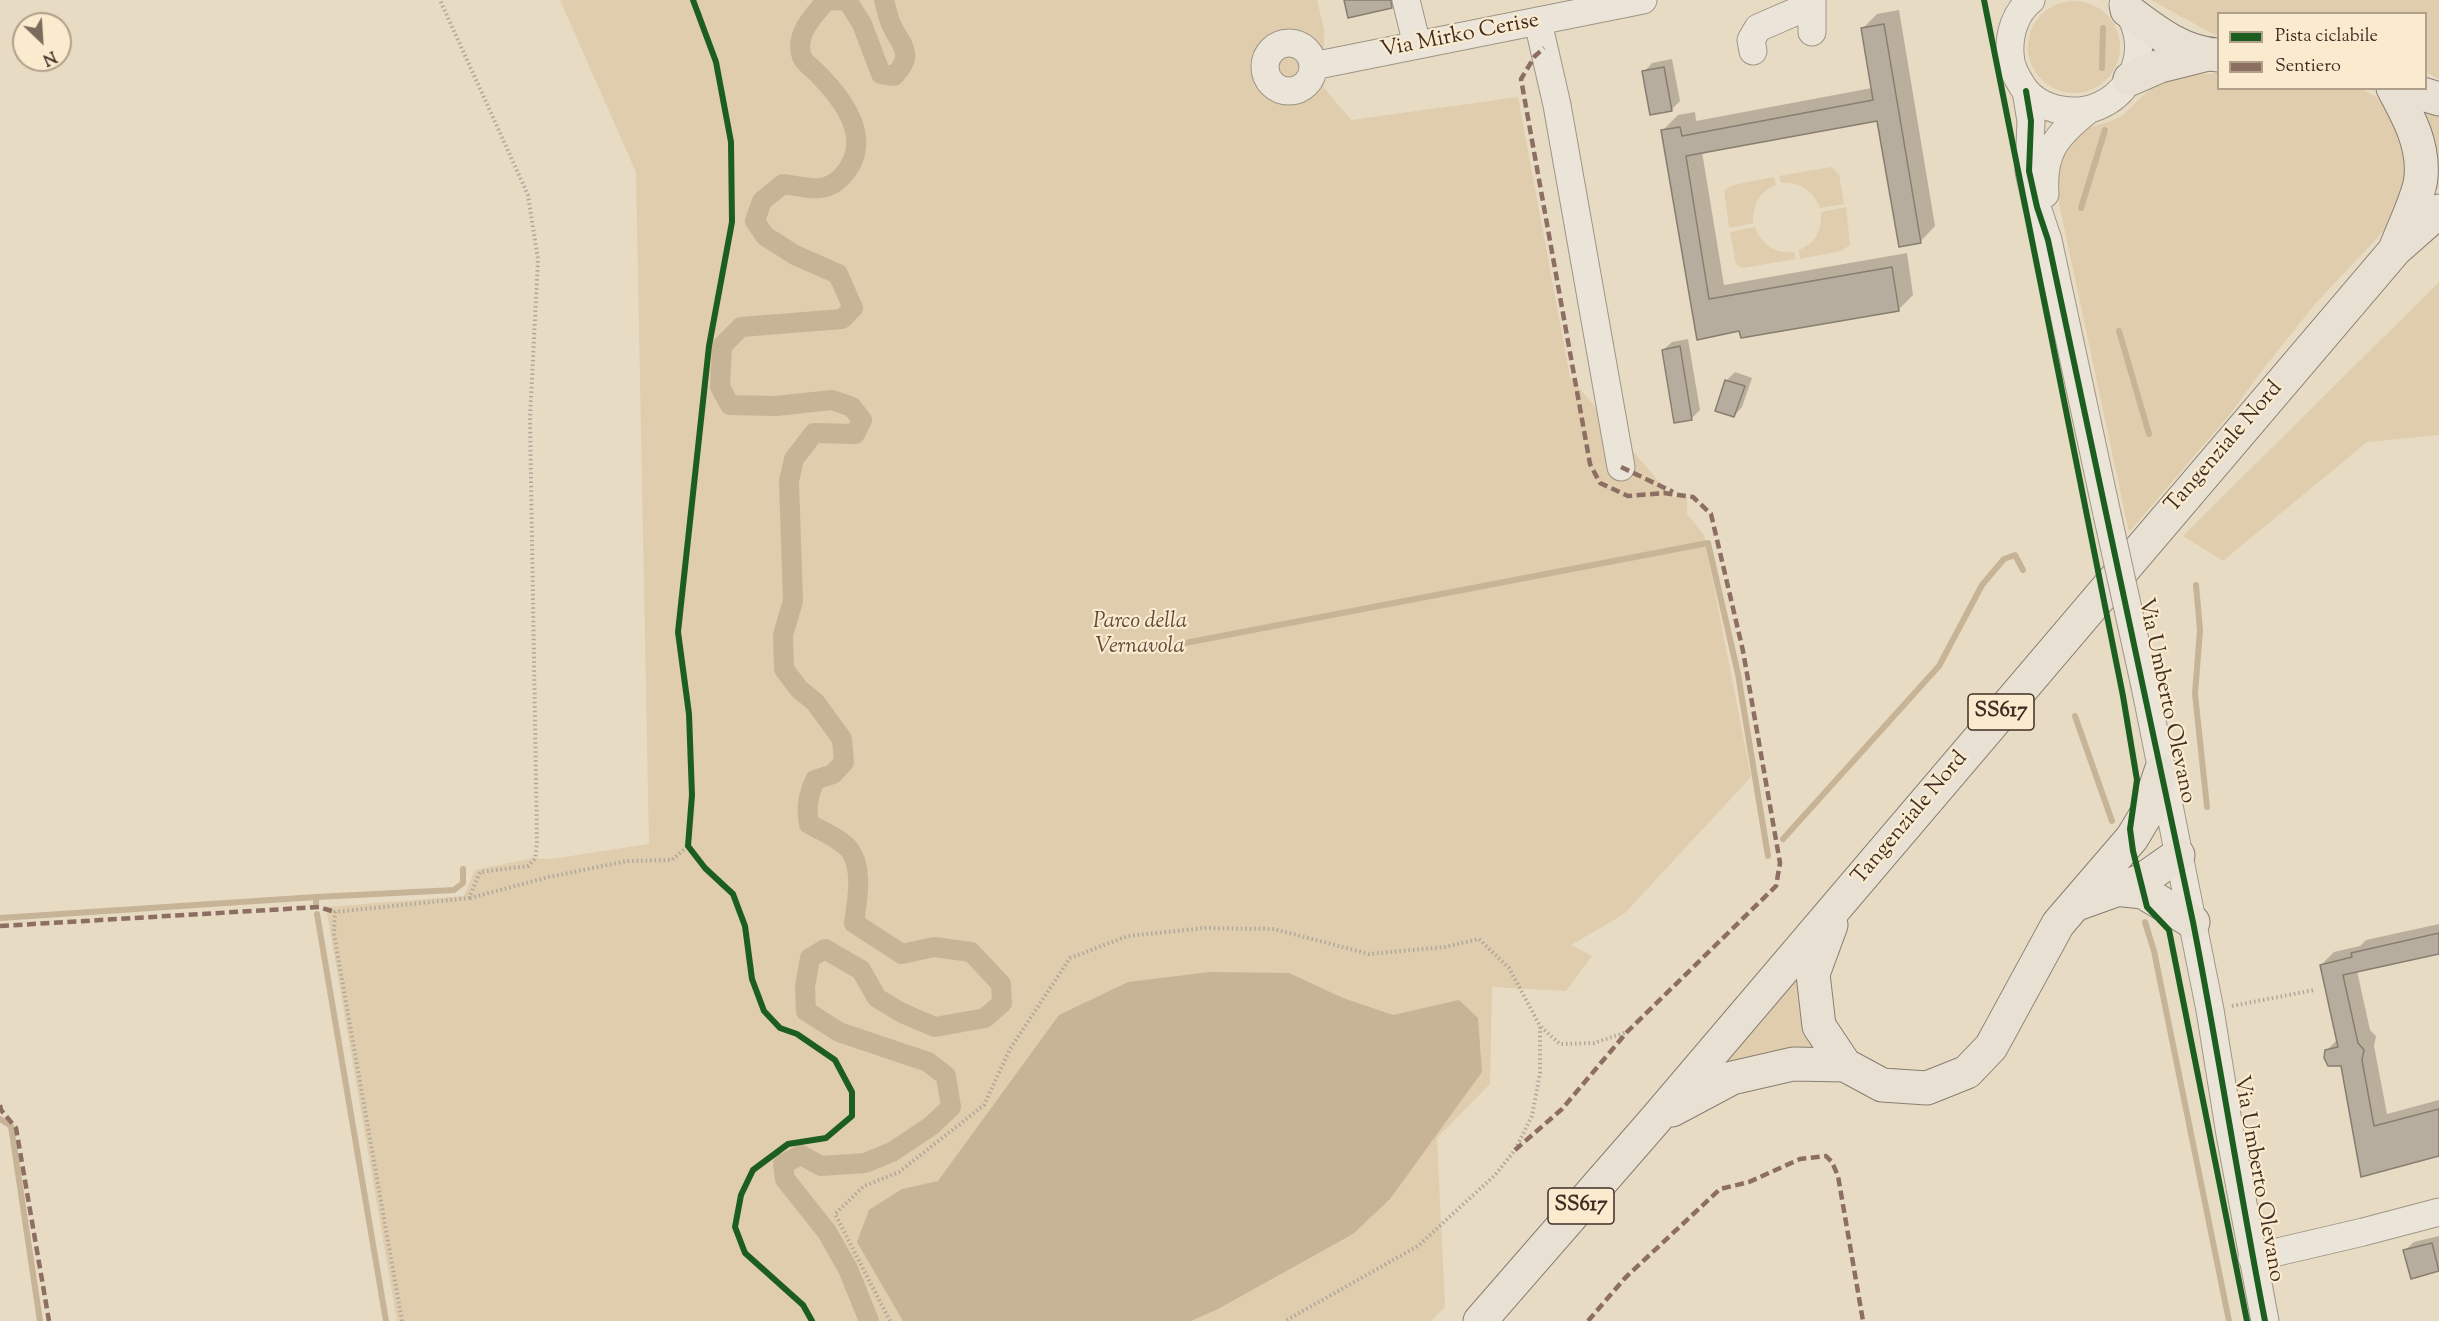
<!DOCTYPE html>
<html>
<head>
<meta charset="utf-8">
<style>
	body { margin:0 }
	#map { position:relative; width:2439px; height:1321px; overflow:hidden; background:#e8dbc3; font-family:"Sorts Mill Goudy",serif }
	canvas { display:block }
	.legend { position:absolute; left:2217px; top:12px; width:210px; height:78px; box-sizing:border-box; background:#faeace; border:2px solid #b09f8a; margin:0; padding:8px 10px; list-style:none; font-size:18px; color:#402e25 }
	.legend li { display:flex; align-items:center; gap:12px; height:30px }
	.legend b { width:30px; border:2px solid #b09f8a }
	.north { position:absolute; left:12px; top:12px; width:60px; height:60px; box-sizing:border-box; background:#faeace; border:2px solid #b09f8a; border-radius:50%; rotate:155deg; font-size:16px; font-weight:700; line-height:24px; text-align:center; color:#402e25 }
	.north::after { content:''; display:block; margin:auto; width:21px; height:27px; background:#7b6b5c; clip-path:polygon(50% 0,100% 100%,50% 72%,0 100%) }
</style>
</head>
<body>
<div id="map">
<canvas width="2439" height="1321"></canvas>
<ul class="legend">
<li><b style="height:8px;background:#1b5e20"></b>Pista ciclabile</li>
<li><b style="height:8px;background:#8d6e63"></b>Sentiero</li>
</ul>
<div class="north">N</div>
</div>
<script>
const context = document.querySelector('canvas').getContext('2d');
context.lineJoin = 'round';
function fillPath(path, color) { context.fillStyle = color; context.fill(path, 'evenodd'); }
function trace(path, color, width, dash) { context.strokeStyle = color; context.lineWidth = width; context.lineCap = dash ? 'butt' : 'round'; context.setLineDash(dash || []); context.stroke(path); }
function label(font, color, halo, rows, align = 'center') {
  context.font = font + ' "Sorts Mill Goudy",serif'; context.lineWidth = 4.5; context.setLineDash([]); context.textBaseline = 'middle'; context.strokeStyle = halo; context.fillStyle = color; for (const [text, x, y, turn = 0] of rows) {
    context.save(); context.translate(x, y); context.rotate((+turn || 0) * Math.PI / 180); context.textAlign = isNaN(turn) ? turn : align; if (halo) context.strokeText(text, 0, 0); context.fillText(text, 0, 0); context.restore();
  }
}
const green = new Path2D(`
	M560 0H1317L1324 29V88L1351 120 1518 97 1570 377 1672 497H1687V514L1704 535 1751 777 1624 914 1571 945 1592 956 1566 991 1492 987 1490 1084 1437 1138 1445 1307 1431 1321H397L326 907 464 896 475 870 533 858 551 859 649 844 636 172Z
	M2151 0H2439V79L2426 72V14H2218V35H2215Z
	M2028 47a46 46 0 1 1 92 0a46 46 0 1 1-92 0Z
	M2218 73V88H2361L2385 103 2412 152 2394 220 2315 304 2260 373 2231 413 2129 532 2054 180C2056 157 2064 139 2087 129 2098 124 2111 123 2121 116 2131 109 2139 98 2148 91 2167 74 2195 75 2218 73Z
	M2424 110 2439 115V190L2434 187 2421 112Z
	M1831 167 1839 174 1844 204 1820 208C1813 191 1800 181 1781 183L1779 176Z
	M1774 177 1776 185C1758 192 1753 205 1753 223L1729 228 1724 190 1733 185Z
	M1846 207 1850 245 1841 251 1800 259 1799 250C1816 243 1822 230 1821 212Z
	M1755 227C1761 244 1775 254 1794 252L1796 259 1742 268 1736 264 1730 232Z
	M2439 282V435L2367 442 2223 561 2183 536Z
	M1799 972 1823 1049 1726 1073 1721 1063Z`);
const water = new Path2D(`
	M1210 972 1289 973 1343 998 1393 1015 1459 1000 1478 1018 1482 1072 1390 1199 1353 1234 1218 1309 1191 1321H903L857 1242 869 1210 902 1189 938 1181 1059 1015 1128 982Z`);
const shadow = new Path2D(`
	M1899 10 1935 226 1920 242 1878 119 1702 152 1724 285 1907 253 1913 295 1898 310 1741 329 1698 338 1663 130 1678 115 1695 112 1696 121 1872 88 1862 29 1877 14Z
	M1672 59 1680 101 1671 110 1644 72 1652 63Z
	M1688 339 1700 410 1691 419 1663 350 1672 342Z
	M1735 372 1752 378 1742 407 1734 416 1726 381Z
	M2439 924V954L2357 971 2370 1030 2376 1036 2374 1046 2387 1114 2439 1100V1155L2362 1176 2342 1065 2326 1051 2338 1039 2321 965 2334 952 2360 946 2366 940Z
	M2439 1236V1269L2412 1277 2405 1250 2414 1242Z`);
const stream = new Path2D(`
	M2102 68 2103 28
	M2081 208 2105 130
	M2119 331 2149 434
	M2196 585 2200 630 2195 694 2207 807
	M1185 643 1708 543 1738 674 1768 856
	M2075 716 2112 821
	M1783 839 1939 666 1982 585 2004 559 2015 555 2023 570
	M316 903V897L454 890 463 883V869
	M317 914 386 1321
	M0 918 316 897
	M2145 922 2154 951 2229 1321
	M0 1119 11 1126 40 1321`);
const canal = new Path2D(`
	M843 0 826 1C813 16 794 35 802 57 805 64 816 71 821 77 844 101 870 136 848 169 830 196 810 188 783 184L762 201 755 221 765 236 795 255 838 274 853 308 842 319 741 327 722 346 720 387 730 405 776 406 832 400 852 407 862 420 855 434 814 433 794 459 789 481 793 601 783 635 784 669 799 689 815 702 842 739 844 762 833 774 815 780C808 796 806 807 809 824 822 831 839 838 849 849 864 868 857 901 854 923L902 954 934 947 971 952 1001 984 1002 1003 985 1018 935 1027 902 1013 877 998 861 970 825 949 810 958 805 987 806 1011 839 1032 928 1062 946 1076 951 1107 931 1126 892 1152 865 1163 821 1166 801 1155 783 1164 785 1179 827 1232 848 1269 869 1321
	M847 0 862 24 881 74 894 76C916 53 901 47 891 24 888 17 886 8 884 0`);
const building = new Path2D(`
	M1344 0H1391L1392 8 1348 18Z
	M1884 24 1921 243 1899 247 1877 121 1686 156 1709 299 1892 267 1899 311 1741 338 1739 331 1697 340 1661 130 1680 127 1682 136 1873 100 1861 28Z
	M1664 67 1672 111 1650 115 1642 71Z
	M1680 346 1692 420 1674 423 1662 350Z
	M1725 380 1745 386 1734 417 1715 411Z
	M2439 933V954L2343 975 2358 1043 2364 1050 2362 1060 2374 1126 2439 1109V1156L2361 1177 2341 1066H2328L2324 1058 2325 1050 2338 1047 2320 965 2352 957 2351 953Z
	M2432 1243 2439 1271 2411 1279 2403 1250Z`);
const path = new Path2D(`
	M693 0 716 62 731 142 732 222 709 346 678 632 689 714 692 795 688 846 705 868 733 894 745 926 752 979 764 1011 780 1028 797 1034 835 1060 852 1092V1116L826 1138 788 1144 753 1170 741 1195 735 1227 745 1253 803 1305 812 1321
	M470 898 549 877 627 861 672 860 688 846
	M2232 1006 2314 990
	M1541 1027 1560 1044 1594 1043 1627 1032
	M402 1321 334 934 335 912 469 898 480 872 528 866 535 859 537 843 530 418 538 260 528 195 440 0
	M890 1321 835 1214 864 1186 899 1172 984 1105 1010 1049 1070 958 1128 936 1205 928 1274 929 1369 954 1445 947 1479 939 1509 968 1540 1026V1073L1532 1116 1515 1150 1495 1175 1418 1246 1285 1321`);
const minor = new Path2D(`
	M1406 0 1417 45
	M1812 0V32
	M2031 0C2015 13 2009 34 2010 53 2010 66 2016 76 2023 87 2030 98 2043 106 2056 109 2118 124 2164 55 2123 5
	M1538 22 1557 105 1621 467
	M1265 67a24 24 0 1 1 48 0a24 24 0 1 1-48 0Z
	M1753 51 1751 40 1758 28 1811 5
	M1313 66 1643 0
	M2026 91 2031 121 2029 171 2037 207 2048 240 2107 514
	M2045 194C2042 152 2056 136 2087 111
	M2145 686 2210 1010 2230 1134 2265 1321
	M2252 1258 2363 1232 2439 1212`);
const highway = new Path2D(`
	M2127 10C2155 31 2182 53 2218 55
	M2130 79 2160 66 2208 54
	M2393 88C2408 116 2424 144 2421 177 2420 194 2403 229 2396 247
	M2403 88 2439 99
	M2115 889 2143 892 2193 922
	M2077 904 2141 881 2178 855
	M1831 925 1813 974 1819 1026 1845 1065
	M1672 1110 1732 1078 1793 1064 1845 1065 1882 1085 1927 1088 1967 1072 1991 1047 2058 924 2132 838 2147 813 2161 771
	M1480 1321 1655 1120 2395 250 2439 211`);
const minorBridge = new Path2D(`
	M2107 514 2145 686`);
const quiet = new Path2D(`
	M1621 467 1673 492
	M0 926 319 907 335 912
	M0 1105 1 1110 16 1128 49 1321
	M1515 1150 1562 1109 1627 1032 1776 886 1780 863 1743 651 1711 514 1693 497 1664 493 1628 496 1600 483 1590 464 1521 79 1535 56 1544 48
	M1588 1321 1625 1278 1720 1189 1749 1182 1800 1159 1826 1156 1832 1162 1838 1176 1863 1321`);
const cycleway = new Path2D(`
	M693 0 716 62 731 142 732 222 709 346 678 632 689 714 692 795 688 846 705 868 733 894 745 926 752 979 764 1011 780 1028 797 1034 835 1060 852 1092V1116L826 1138 788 1144 753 1170 741 1195 735 1227 745 1253 803 1305 812 1321
	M1984 0 2123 696 2137 780 2130 829 2133 851 2147 907 2169 930 2247 1321
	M2026 91 2031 121 2029 171 2037 207 2048 240 2193 922C2219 1055 2239 1188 2265 1321`);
const shields = [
	[2001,712,66],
	[1581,1206,66]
];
const shieldNames = [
	["SS617",2001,712],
	["SS617",1581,1206]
];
const streetNames = [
	["Via Mirko Cerise",1460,37,-11],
	["Tangenziale Nord",2225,448,-49],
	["Via Umberto Olevano",2165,701,78],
	["Tangenziale Nord",1911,819,-50],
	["Via Umberto Olevano",2257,1179,80]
];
const parkNames = [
	["Parco della",1140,623],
	["Vernavola",1140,648]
];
fillPath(green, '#dfcdae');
fillPath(water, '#c7b496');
fillPath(shadow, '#0003');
trace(stream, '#c7b496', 6);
trace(canal, '#c7b496', 20);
fillPath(building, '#b7ad9e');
trace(building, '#877e71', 1.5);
trace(minor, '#9e9586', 29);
trace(highway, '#877e71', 35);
trace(path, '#aea79d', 4, [1.5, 3]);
trace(minor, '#ebe4d8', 27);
trace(highway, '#e8e0d2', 33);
trace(minorBridge, '#9e9586', 29, []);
trace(minorBridge, '#ebe4d8', 27);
trace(quiet, '#8d6e63', 4.5, [9, 4.5]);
trace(cycleway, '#1b5e20', 6);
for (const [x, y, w] of shields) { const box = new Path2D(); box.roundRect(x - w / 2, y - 18, w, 36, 4.5); context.fillStyle = '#faeace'; context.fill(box); trace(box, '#402e25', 1.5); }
label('bold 21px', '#402e25', null, shieldNames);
label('22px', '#402e25', '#faeace', streetNames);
label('italic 22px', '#5e4b3d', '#faeace', parkNames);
</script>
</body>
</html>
